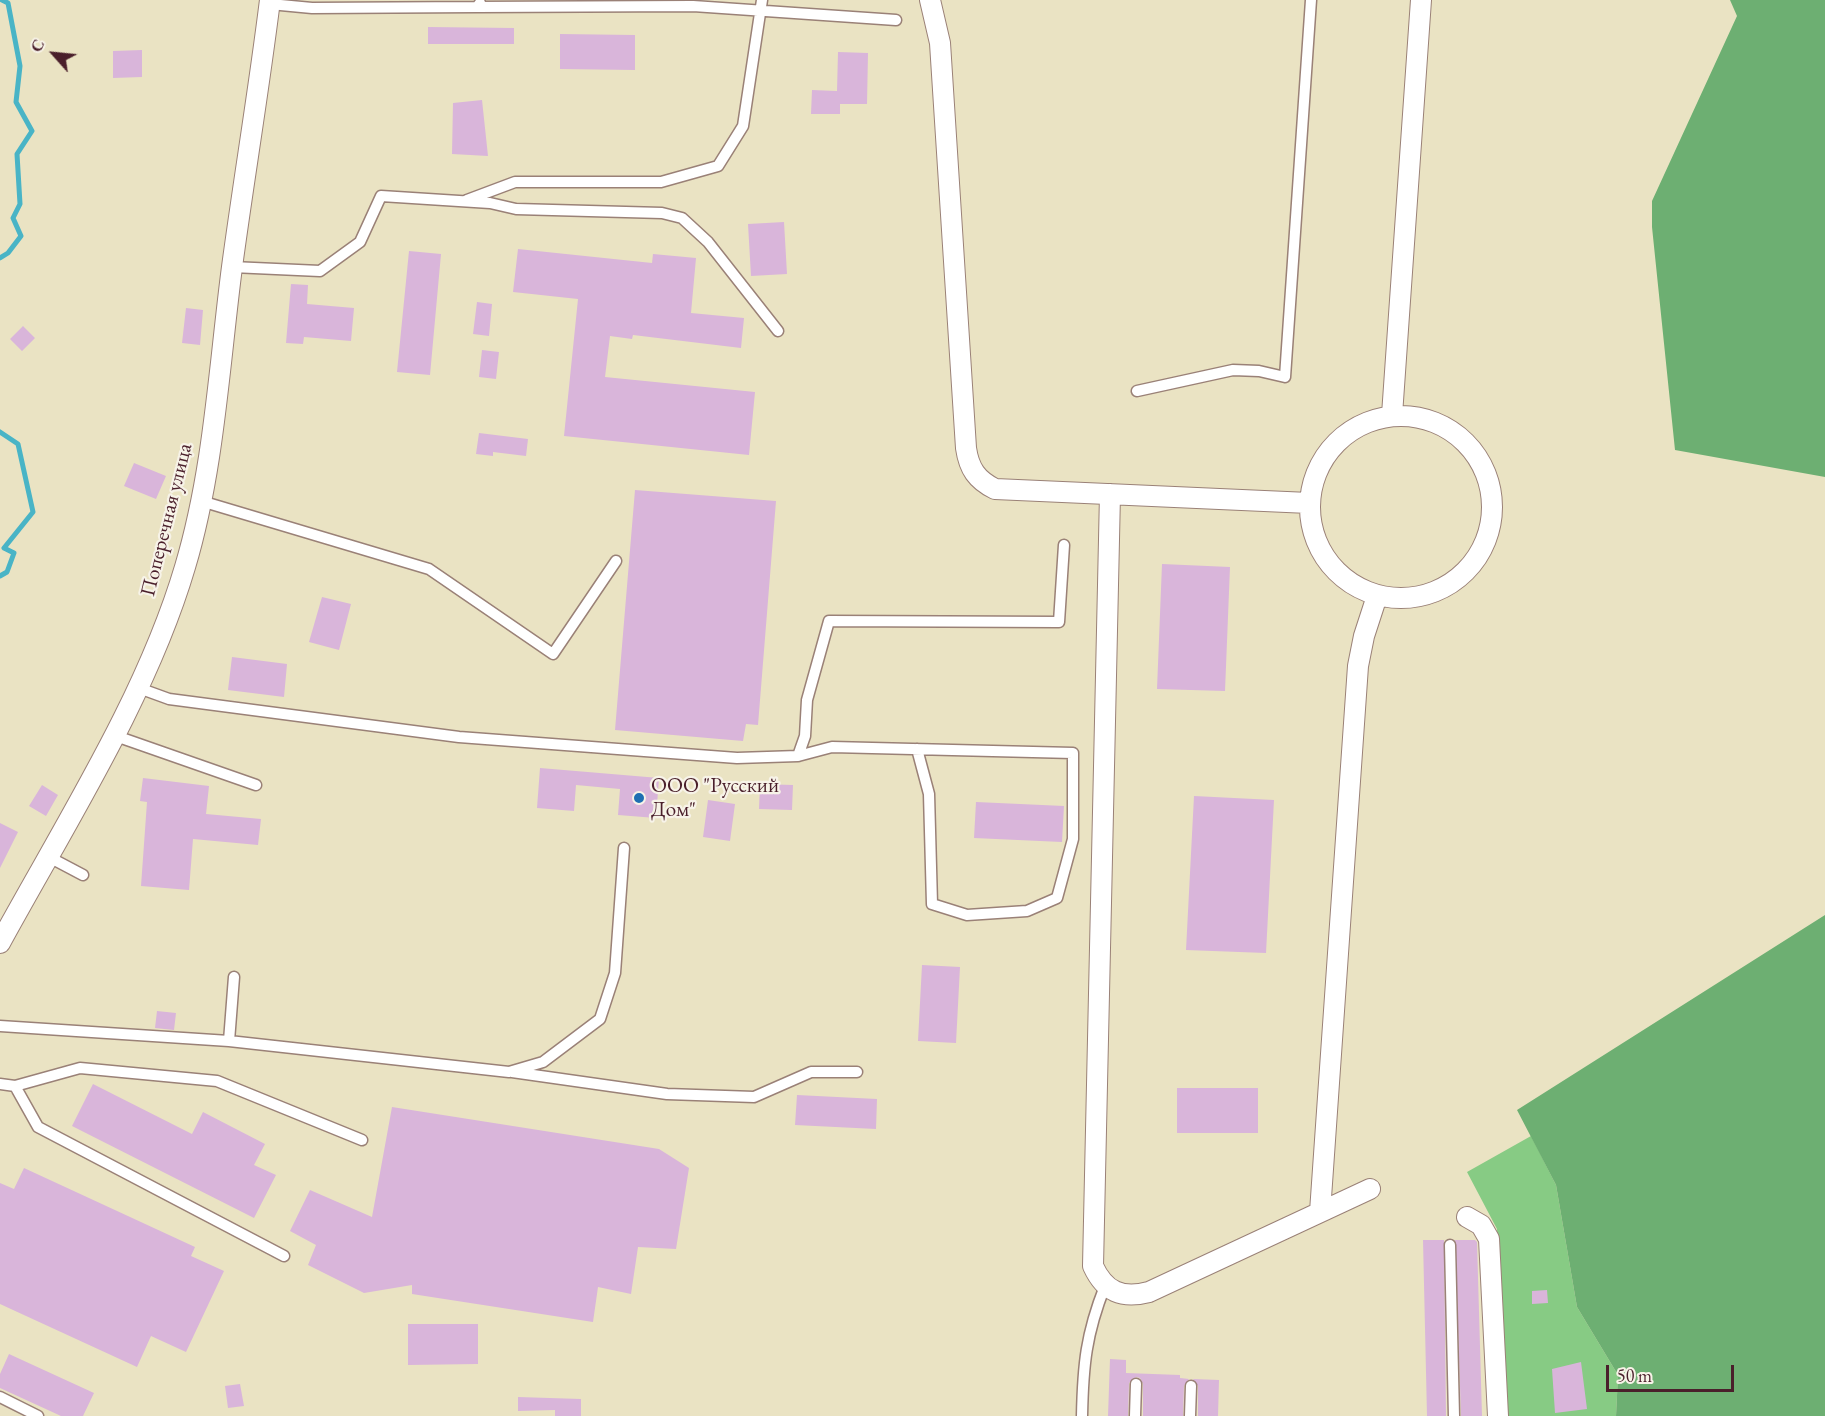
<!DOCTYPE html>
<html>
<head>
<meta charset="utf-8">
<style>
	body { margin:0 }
	#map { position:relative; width:1825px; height:1416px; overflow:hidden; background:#eae3c3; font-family:"EB Garamond",serif }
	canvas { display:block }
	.north { position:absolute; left:24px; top:24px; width:60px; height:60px; -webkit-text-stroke:4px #f7f3e8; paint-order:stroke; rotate:297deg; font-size:16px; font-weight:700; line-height:24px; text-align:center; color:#4a1f2b }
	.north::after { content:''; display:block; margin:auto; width:21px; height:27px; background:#4a1f2b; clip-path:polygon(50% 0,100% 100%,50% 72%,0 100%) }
	.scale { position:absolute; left:1606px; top:1365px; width:128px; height:27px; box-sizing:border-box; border:3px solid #4a1f2b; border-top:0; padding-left:8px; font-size:18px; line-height:21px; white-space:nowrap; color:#4a1f2b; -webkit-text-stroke:4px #f7f3e8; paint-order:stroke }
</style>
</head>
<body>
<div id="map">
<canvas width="1825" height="1416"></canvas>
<div class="north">С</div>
<div class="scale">50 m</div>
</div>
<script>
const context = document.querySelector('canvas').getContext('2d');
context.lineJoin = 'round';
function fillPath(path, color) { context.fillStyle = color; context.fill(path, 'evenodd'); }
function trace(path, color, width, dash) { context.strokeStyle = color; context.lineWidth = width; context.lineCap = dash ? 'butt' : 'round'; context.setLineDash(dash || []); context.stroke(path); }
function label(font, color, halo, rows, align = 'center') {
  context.font = font + ' "EB Garamond",serif'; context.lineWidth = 4.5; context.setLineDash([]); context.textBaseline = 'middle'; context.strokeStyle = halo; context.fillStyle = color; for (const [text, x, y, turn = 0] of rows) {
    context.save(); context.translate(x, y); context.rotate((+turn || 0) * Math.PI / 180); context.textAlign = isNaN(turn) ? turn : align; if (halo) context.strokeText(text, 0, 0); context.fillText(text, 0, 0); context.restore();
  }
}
const green = new Path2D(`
	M1531 1136 1556 1185 1577 1307 1618 1375 1616 1416H1504L1497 1229 1467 1172Z`);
const forest = new Path2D(`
	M1730 0H1825V477L1675 450 1652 227V201L1737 16Z
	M1825 915V1416H1616L1618 1375 1577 1307 1556 1185 1517 1110Z`);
const stream = new Path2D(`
	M0 258 8 253 21 236 13 218 20 204 17 154 32 131 16 102 20 66 8 3 2 0
	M0 432 18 444 33 512 4 548 14 553 7 572 0 576`);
const building = new Path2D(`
	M428 27 514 28V44H428Z
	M560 34 635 35V70L560 69Z
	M142 50V77L113 78V51Z
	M838 52 868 53 867 104H840V114H811L812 90 837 91Z
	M482 100 488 156 452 154 453 103Z
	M784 222 787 274 751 276 748 224Z
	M518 249 652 263 653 254 696 258 691 313 744 318 741 348 633 335 632 339 610 336 605 377 755 392 749 455 564 436 578 299 513 292Z
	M409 251 441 254 430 375 397 372Z
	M291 284 308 285 307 304 354 308 351 341 304 337 303 344 286 343Z
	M477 302 492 304 489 336 473 334Z
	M186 308 203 310 200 345 182 343Z
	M23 326 35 338 22 351 10 339Z
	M482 350 499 352 496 379 479 377Z
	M479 433 528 439 526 456 493 452V456L476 454Z
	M134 463 166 476 156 499 124 486Z
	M635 490 776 501 758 725 746 724 743 741 615 730Z
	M1162 564 1230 567 1225 691 1157 689Z
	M322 597 351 604 339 650 309 642Z
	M232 657 287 664 284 697 228 690Z
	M540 768 659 778 656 818 618 815 620 789 576 785 574 811 537 808Z
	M143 778 209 786 206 814 261 819 258 845 193 839 189 890 141 886 147 802 140 801Z
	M760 784 793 785 792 810 759 809Z
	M42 785 58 795 46 816 29 806Z
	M1194 796 1274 800 1266 953 1186 950Z
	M708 800 735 804 730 841 703 837Z
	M976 802 1064 806 1062 842 974 838Z
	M0 823 18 832 0 868Z
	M922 965 960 967 956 1043 918 1041Z
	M157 1011 176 1013 174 1030 155 1028Z
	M93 1084 192 1134 203 1112 265 1144 254 1165 276 1175 254 1218 72 1126Z
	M1177 1088H1258V1133H1177Z
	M797 1095 877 1099 876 1129 795 1125Z
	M392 1107 659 1149 689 1168 676 1249 638 1247 631 1294 598 1287 593 1322 412 1294V1285L364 1293 308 1265 316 1245 290 1231 310 1190 372 1217Z
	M24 1168 195 1247 191 1256 224 1271 186 1352 151 1336 137 1367 0 1304V1183L14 1189Z
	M1423 1240H1444L1446 1416H1427Z
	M1455 1240H1475L1477 1242 1482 1416H1461Z
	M1547 1290 1548 1303 1532 1304V1291Z
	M408 1324H478V1364L408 1365Z
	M9 1354 94 1393 83 1416H61L0 1388V1374Z
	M1110 1359 1126 1360V1373L1180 1375V1378L1189 1379 1184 1386 1183 1416H1143V1384L1140 1378 1136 1377 1129 1383 1128 1416H1108Z
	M1581 1362 1587 1409 1555 1413 1552 1369Z
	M1193 1379 1219 1380 1218 1416H1198V1386Z
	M240 1384 244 1406 228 1408 225 1386Z
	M518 1397 581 1399V1416H555V1410L518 1411Z`);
const service = new Path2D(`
	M270 4 312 8 477 7 480 3
	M477 7 693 6 896 20
	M467 200 515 182H661L718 166 743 126 762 0
	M232 267 320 271 360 242 381 196 490 203 516 209 662 213 682 218 708 242 778 331
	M1137 391 1233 370 1259 371 1285 377 1311 0
	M201 501 429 569 553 654 616 561
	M136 687 169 699 459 737 737 758 798 756 805 736 807 700 829 621 1059 622 1064 545
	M113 735 256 785
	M798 756 832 747 1073 753V839L1057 898 1027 911 967 915 932 904 929 794 917 749
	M47 856 83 875
	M0 1026 229 1041 509 1072 543 1062 600 1019 615 973 624 848
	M229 1041 234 977
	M512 1072 667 1094 754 1097 811 1072H857
	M0 1084 15 1086 38 1127 284 1256
	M15 1086 80 1068 217 1081 362 1140
	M1450 1245 1454 1416
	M0 1397 38 1416
	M1082 1416C1083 1365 1086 1334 1105 1286
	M1135 1416 1136 1384
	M1190 1416 1191 1386`);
const minor = new Path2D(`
	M930 0 940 43 966 448C969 469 977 480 995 489L1309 503
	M1392 415 1421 0
	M1310 507a91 91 0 1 1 182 0a91 91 0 1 1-182 0Z
	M1110 494 1093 1266C1105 1292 1122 1299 1149 1292L1370 1189
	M0 943C65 824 147 696 185 567 214 470 219 367 232 267 244 178 259 89 270 0
	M1320 1212 1358 666 1364 636 1377 596
	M1467 1217 1481 1225 1489 1239 1498 1416`);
const markers = [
	[639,798,6,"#1f6fb2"]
];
const streetNames = [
	["Поперечная улица",167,520,-76]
];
const poiNames = [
	["ООО \"Русский",651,786],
	["Дом\"",651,810]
];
fillPath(green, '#87cb84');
fillPath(forest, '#6daf72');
trace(stream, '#49b4c6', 5);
fillPath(building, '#d9b5da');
trace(service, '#9a8177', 13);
trace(minor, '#9a8177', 22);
trace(service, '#fff', 10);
trace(minor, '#fff', 20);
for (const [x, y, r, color] of markers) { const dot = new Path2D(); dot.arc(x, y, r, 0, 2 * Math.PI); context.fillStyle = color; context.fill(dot); trace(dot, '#f7f3e8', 2); }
label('21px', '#4a1f2b', '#f7f3e8', streetNames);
label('21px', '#4a1f2b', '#f7f3e8', poiNames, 'left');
</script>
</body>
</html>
